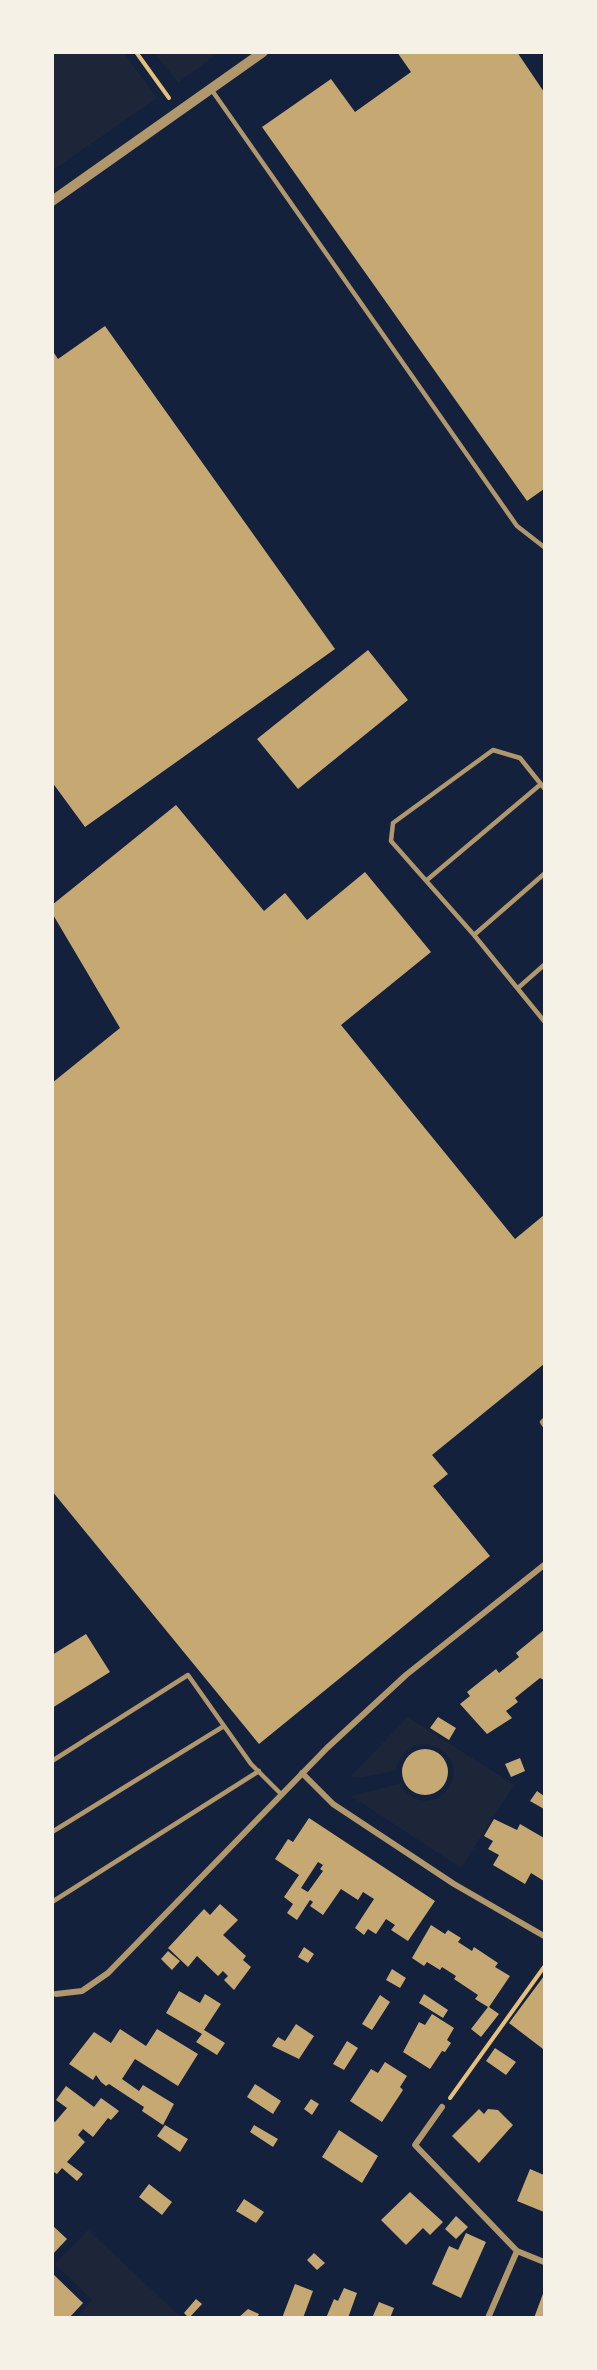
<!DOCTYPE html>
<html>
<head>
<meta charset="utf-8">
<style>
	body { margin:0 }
	#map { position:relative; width:597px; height:2370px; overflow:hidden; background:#14213d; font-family:"Playfair Display",serif }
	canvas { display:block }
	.frame { position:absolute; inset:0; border:54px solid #f6f1e7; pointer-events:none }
</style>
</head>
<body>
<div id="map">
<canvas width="597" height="2370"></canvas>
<div class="frame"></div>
</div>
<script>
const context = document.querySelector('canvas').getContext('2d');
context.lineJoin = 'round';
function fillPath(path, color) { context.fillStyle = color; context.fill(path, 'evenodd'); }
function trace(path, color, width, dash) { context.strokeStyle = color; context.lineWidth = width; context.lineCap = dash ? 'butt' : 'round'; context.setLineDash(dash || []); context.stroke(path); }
const green = new Path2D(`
	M53 52 124 53 157 98 53 170Z
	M155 53H218L178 83Z
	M408 1717 514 1785 461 1868 351 1796 399 1784C406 1795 417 1803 431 1800 438 1799 445 1794 449 1787 472 1751 406 1720 396 1771L357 1778 350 1777Z
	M88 2230 181 2317H77L92 2300 55 2264Z`);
const building = new Path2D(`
	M397 52H517L544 92V489L527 501 262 127 331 79 355 112 411 72Z
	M105 326 335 649 85 827 52 782V350L58 359Z
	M368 650 408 700 298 789 257 739Z
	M176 805 264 911 285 893 307 920 365 872 431 952 341 1025 515 1239 544 1215V1364L432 1455 448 1474 433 1486 490 1556 259 1744 52 1491V1083L120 1028 52 913V905Z
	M544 1630V1680L540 1678 515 1698 518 1702 506 1711 512 1718 487 1734 460 1704 470 1696 467 1692 496 1669 499 1673 519 1657 516 1653Z
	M86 1634 110 1672 52 1708V1655Z
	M438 1717 456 1728 449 1740 430 1728Z
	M402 1772a23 23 0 1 1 46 0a23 23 0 1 1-46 0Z
	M520 1758 525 1771 511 1777 505 1764Z
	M537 1791 544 1796V1809L530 1801Z
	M309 1818 435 1901 408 1941 391 1930 395 1925 386 1919 376 1934 368 1929 364 1935 355 1928 374 1899 363 1892 358 1900 341 1889 323 1915 310 1906 313 1902 310 1900 297 1920 287 1913 293 1904 284 1897 299 1875 275 1859 288 1839 293 1842ZM318 1862 323 1865 320 1869 323 1871 308 1892 301 1888Z
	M494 1819 517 1830 520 1824 544 1838V1881L531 1873 525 1884 493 1865 499 1855 488 1849 493 1841 484 1836Z
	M220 1904 238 1920 223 1935 246 1956 243 1960 251 1967 234 1990 224 1980 228 1976 223 1971 218 1976 197 1956 188 1967 168 1948 204 1909 210 1915Z
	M431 1925 445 1934 448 1930 461 1938 458 1942 472 1951 474 1947 498 1963 495 1967 510 1976 489 2007 499 2014 481 2037 471 2029 488 2007 475 1999 478 1995 454 1979 456 1976 442 1967 440 1970 427 1962 424 1966 412 1958Z
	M304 1947 314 1954 308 1963 298 1957Z
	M168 1951 180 1961 172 1970 161 1959Z
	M392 1969 406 1978 400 1988 386 1980Z
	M544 1976V2047L543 2049 509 2023Z
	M179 1991 200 2003 205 1994 221 2004 204 2030 225 2043 217 2055 196 2042 202 2034 166 2013Z
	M424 1994 448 2010 443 2018 419 2003Z
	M380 1995 390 2002 372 2030 362 2024Z
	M432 2014 454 2028 447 2040 451 2043 445 2052 442 2051 430 2069 403 2052 419 2022 425 2025Z
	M296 2024 314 2036 299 2059 272 2046 278 2037 285 2041Z
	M120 2029 146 2046 157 2029 198 2054 178 2086 135 2059 122 2079 139 2091 143 2085 174 2104 163 2125 142 2111 144 2107 109 2084 106 2086 101 2082 96 2075 93 2080 69 2064 94 2032 111 2043Z
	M347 2041 358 2048 344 2070 333 2064Z
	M495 2048 516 2062 506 2075 486 2061Z
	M385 2062 407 2076 400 2087 403 2090 382 2122 350 2101 371 2069 378 2073Z
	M255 2084 281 2101 273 2114 247 2097Z
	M66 2086 94 2107 101 2098 119 2111 111 2120 108 2118 93 2137 83 2129 78 2135 85 2142 67 2162 83 2174 77 2181 62 2168 57 2174 52 2171V2120L55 2122 67 2108 56 2100Z
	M311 2099 319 2104 312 2115 304 2109Z
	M479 2109 484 2114 488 2109 498 2110 513 2125 479 2163 452 2136Z
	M165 2125 188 2139 180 2152 157 2136Z
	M254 2125 278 2139 273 2147 250 2132Z
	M339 2130 378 2156 362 2183 322 2157Z
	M530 2169 544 2175V2212L517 2201Z
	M149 2184 172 2202 162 2215 139 2197Z
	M410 2192 443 2222 430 2235 423 2228 406 2245 381 2220Z
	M244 2199 264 2212 256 2223 236 2211Z
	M456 2216 468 2227 456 2239 445 2229Z
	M52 2225 67 2239 52 2255Z
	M466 2233 486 2242 461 2298 432 2284 449 2246 458 2250Z
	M314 2253 325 2263 317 2270 307 2260Z
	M52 2273 83 2303 69 2318H52Z
	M295 2284 313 2291 303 2318H282Z
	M344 2288 357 2293 348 2318H326L334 2299 338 2301Z
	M544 2291V2318H534Z
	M196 2299 202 2304 189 2318 184 2313Z
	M379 2302 394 2308 390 2318H372Z
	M248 2309 259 2314 257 2318H238Z`);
const path = new Path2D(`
	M136 52 169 98
	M450 2098 544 1967`);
const service = new Path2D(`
	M211 89 517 526 544 547
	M544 788 520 758 493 750 393 823 391 841 474 935 544 1021
	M427 880 541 784
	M474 935 544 874
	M518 988 544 965
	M544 1420 542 1422 544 1425
	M52 1761 188 1675 251 1764 281 1794
	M52 1832 224 1726
	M52 1902 259 1771`);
const minor = new Path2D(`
	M302 1773 333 1804 454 1884 544 1936
	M56 1994 82 1991 108 1973 327 1748 406 1675 544 1565
	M442 2107 415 2145 517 2251 544 2262
	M488 2318 517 2251`);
const tertiary = new Path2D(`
	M52 201 263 52`);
fillPath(green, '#1d2539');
fillPath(building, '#c6a872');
trace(path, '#e5c07b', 4);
trace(service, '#b1986c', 4.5);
trace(minor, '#b1986c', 6);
trace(tertiary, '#b1986c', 10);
</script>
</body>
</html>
